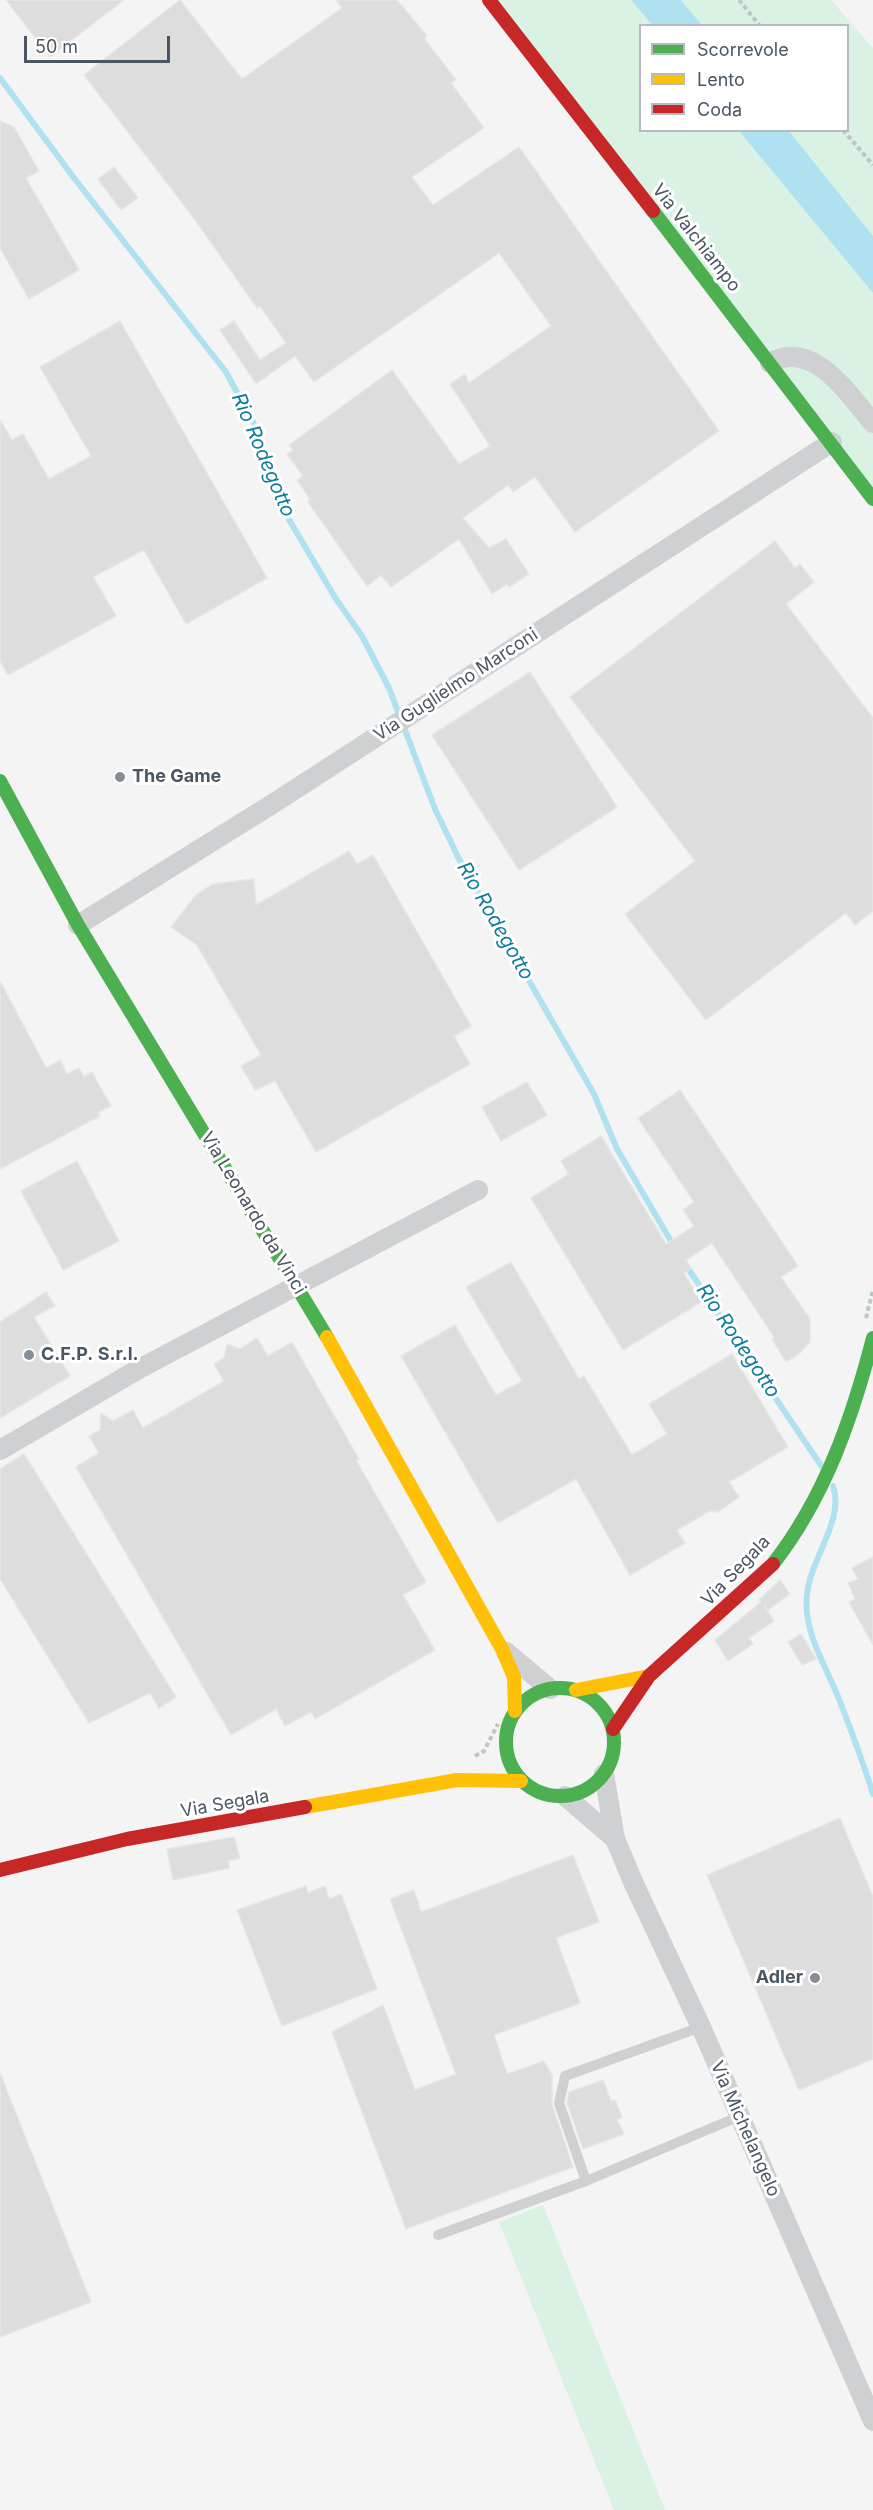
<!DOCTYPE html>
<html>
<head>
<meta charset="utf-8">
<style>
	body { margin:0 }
	#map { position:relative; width:873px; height:2510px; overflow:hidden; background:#f4f4f4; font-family:Inter,sans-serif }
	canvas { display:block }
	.legend { position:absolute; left:639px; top:24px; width:210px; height:108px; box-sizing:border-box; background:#fff; border:2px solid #b7bbc0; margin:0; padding:8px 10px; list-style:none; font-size:18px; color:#4a5661 }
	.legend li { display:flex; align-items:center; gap:12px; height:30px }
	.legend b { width:30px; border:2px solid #b7bbc0 }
	.scale { position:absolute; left:24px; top:36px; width:146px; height:27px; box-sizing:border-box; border:3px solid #4a5661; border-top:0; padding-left:8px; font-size:18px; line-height:21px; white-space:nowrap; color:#4a5661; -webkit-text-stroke:4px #fff; paint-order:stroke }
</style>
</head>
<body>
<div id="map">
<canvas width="873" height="2510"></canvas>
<ul class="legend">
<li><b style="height:8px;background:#4caf50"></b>Scorrevole</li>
<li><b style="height:8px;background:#ffc107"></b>Lento</li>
<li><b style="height:8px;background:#c62828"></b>Coda</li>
</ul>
<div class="scale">50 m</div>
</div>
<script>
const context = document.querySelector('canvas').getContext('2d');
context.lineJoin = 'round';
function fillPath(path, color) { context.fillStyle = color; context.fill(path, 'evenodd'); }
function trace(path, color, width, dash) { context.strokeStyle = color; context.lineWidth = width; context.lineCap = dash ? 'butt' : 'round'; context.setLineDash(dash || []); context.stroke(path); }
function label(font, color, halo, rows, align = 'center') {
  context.font = font + ' Inter,sans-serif'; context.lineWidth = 6; context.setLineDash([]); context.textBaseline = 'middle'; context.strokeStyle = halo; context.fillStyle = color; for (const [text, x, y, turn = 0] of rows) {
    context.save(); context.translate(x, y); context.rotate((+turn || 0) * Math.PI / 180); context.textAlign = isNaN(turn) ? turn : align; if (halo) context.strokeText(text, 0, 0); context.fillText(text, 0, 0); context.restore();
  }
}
const green = new Path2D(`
	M486 0H631L652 25 640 26V130L739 131 873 293V502Z
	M681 0H831L873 48V236L789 131 848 130V26L702 25Z
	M543 2205 665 2510H614L499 2222Z`);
const water = new Path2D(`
	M631 0H681L702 25H652Z
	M739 131H789L873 236V293Z`);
const stream = new Path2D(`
	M0 78 74 178 226 372 253 422 278 501 336 599 362 636 389 688 435 809 458 857 594 1094 617 1149 675 1248
	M685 1264 822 1467
	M833 1486C845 1520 810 1559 807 1595 803 1632 826 1666 839 1699 851 1730 863 1762 873 1794`);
const building = new Path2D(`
	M6 0H124L50 57Z
	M180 0 242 79 342 8 336 0H397L427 36 424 38 456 80 451 83 484 128 412 177 433 205 519 147 719 431 575 532 535 477 513 492 508 485 463 518 489 548 506 539 529 574 509 587 507 584 492 594 459 539 391 587 381 575 367 586 308 502 310 499 297 480 303 476 287 454 293 450 289 445 392 370 459 464 490 446 450 384 465 374 469 383 551 326 499 253 314 382 295 356 256 384 220 330 234 321 260 360 286 343 260 306 257 308 193 217 84 75Z
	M0 121 14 127 39 171 26 178 79 270 29 299 0 248Z
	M114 167 138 198 121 210 98 179Z
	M120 321 267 578 186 624 144 550 93 577 116 616 8 675 0 661V420L12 440 23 434 49 479 91 456 40 367Z
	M775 541 795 568 800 564 814 582 786 604 873 718V911L855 925 846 913 706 1020 625 914 695 861 570 697Z
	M530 672 617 807 519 870 432 735Z
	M349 851 357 864 373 855 471 1026 454 1036 470 1064 316 1152 275 1081 255 1090 241 1066 261 1055 197 945 171 927 196 895 213 884 254 879 256 905Z
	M0 981 46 1068 60 1060 67 1074 79 1068 84 1077 92 1072 111 1106 98 1113 100 1116 0 1169Z
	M527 1082 547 1115 501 1141 482 1107Z
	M680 1090 798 1266 781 1277 810 1319V1342L799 1354 786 1362 772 1339 774 1337 712 1243 686 1260 691 1268 684 1273 701 1302 623 1350 531 1198 569 1174 561 1161 601 1136 666 1244 694 1226 683 1210 694 1202 638 1118Z
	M77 1161 119 1241 63 1270 21 1191Z
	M511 1262 579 1379 584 1376 632 1455 667 1434 649 1404 732 1354 788 1447 729 1482 739 1497 718 1512 710 1511 677 1530 685 1543 630 1575 576 1479 498 1523 401 1356 455 1325 496 1395 522 1381 466 1287Z
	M46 1292 55 1306 34 1317 70 1376 0 1418V1322Z
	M257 1338 268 1356 292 1342 359 1459 356 1460 426 1582 403 1595 435 1650 315 1719 311 1712 285 1726 276 1709 231 1735 76 1467 99 1453 89 1436 100 1430 101 1413 113 1421 133 1410 143 1428 224 1381 214 1364 224 1358 227 1344 240 1349Z
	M24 1454 176 1697 159 1708 150 1693 89 1723 0 1579V1469Z
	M873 1557V1645L849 1602 855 1599 848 1583 858 1579 852 1568Z
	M780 1580 790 1594 768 1610 764 1606 774 1621 749 1638 753 1644 728 1661 715 1640 761 1602 759 1600Z
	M801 1634 816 1659 802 1665 788 1642Z
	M840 1818 873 1897V2059L799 2090 707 1875Z
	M234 1837 240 1858 228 1861 230 1868 173 1880 167 1849Z
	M573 1855 599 1922 556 1938 580 2003 494 2035 507 2074 544 2061 552 2075V2105L573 2167 406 2229 332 2032 383 2005 415 2090 456 2074 390 1899 414 1890 421 1912Z
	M306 1886 308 1893 325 1886 329 1899 341 1894 377 1989 282 2026 237 1910Z
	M0 2073 91 2302 0 2337Z
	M603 2080 611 2101 615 2100 622 2117 617 2120 624 2134 583 2149 567 2103 569 2092Z`);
const path = new Path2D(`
	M739 0 760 26
	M843 130 873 165
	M866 1318 873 1290
	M475 1756 484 1751 498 1724`);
const lane = new Path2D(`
	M701 2027 565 2076 559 2103 586 2181 740 2116
	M438 2235 586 2181`);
const street = new Path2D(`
	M770 363C813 338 849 395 873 423
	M78 925 274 803 832 442
	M0 1450 137 1370 478 1190
	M506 1652 550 1689
	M604 1774 615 1839 634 1884 701 2027 873 2421
	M565 1796 615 1839`);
const fast = new Path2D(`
	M653 211 873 499
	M0 781 78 925 327 1337
	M773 1564C825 1497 852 1419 873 1338
	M506 1742a54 54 0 1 1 108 0a54 54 0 1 1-108 0Z`);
const slow = new Path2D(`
	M327 1337 502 1649 514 1677 515 1711
	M576 1690 649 1676
	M305 1807 457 1780 521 1781`);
const jam = new Path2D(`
	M489 0 653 211
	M613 1729 649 1676 773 1564
	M0 1870 127 1839 305 1807`);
const markers = [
	[120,777,6,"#868d94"],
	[29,1355,6,"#868d94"],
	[815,1978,6,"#868d94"]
];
const streetNames = [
	["Via Valchiampo",696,238,52],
	["Via Guglielmo Marconi",456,685,-33],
	["Via Leonardo da Vinci",253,1213,59],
	["Via Segala",736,1571,-46],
	["Via Segala",225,1804,-10],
	["Via Michelangelo",745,2129,66]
];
const poiNames = [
	["The Game",132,777],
	["C.F.P. S.r.l.",41,1355],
	["Adler",803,1978,"right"]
];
const waterNames = [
	["Rio Rodegotto",263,455,67],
	["Rio Rodegotto",495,921,60],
	["Rio Rodegotto",738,1341,56]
];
fillPath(green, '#d9f2e3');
fillPath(water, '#aee2f0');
trace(stream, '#aee2f0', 6);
fillPath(building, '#ddddde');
trace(building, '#e5e6e7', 1.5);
trace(path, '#bcc7c4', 4, [4.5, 3]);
trace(lane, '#ced0d2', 10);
trace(street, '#ced0d2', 20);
trace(fast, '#4caf50', 14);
trace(slow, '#ffc107', 14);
trace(jam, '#c62828', 14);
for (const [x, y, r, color] of markers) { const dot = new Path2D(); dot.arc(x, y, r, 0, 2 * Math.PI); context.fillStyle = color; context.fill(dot); trace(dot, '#fff', 2); }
label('18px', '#4a5661', '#fff', streetNames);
label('bold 18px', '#4a5661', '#fff', poiNames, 'left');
label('italic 20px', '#0c7c9b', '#fff', waterNames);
</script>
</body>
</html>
